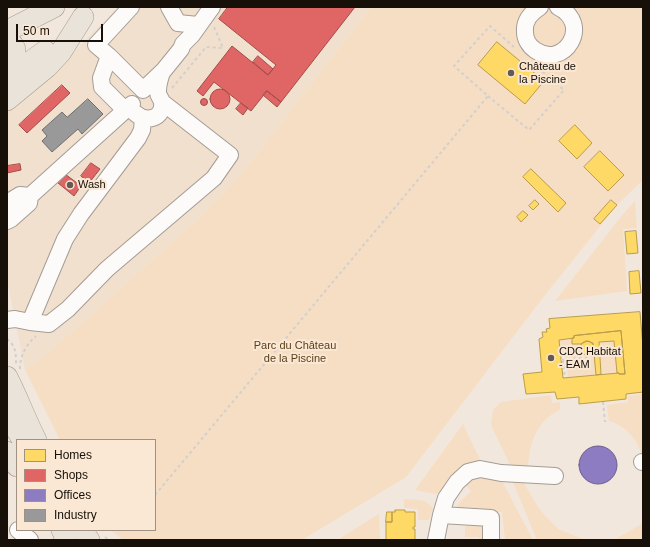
<!DOCTYPE html>
<html>
<head>
<meta charset="utf-8">
<style>
	body { margin:0 }
	#map { position:relative; width:650px; height:547px; overflow:hidden; background:#f2e7dc; font-family:Arial,sans-serif }
	canvas { display:block }
	.frame { position:absolute; inset:0; border:8px solid #161009; pointer-events:none }
	.legend { position:absolute; left:16px; top:439px; width:140px; height:92px; box-sizing:border-box; background:#fae8d4; border:1px solid #9f9283; margin:0; padding:5px 7px; list-style:none; font-size:12px; color:#161009 }
	.legend li { display:flex; align-items:center; gap:8px; height:20px }
	.legend b { width:20px; border:1px solid #9f9283 }
	.scale { position:absolute; left:16px; top:24px; width:87px; height:18px; box-sizing:border-box; border:2px solid #161009; border-top:0; padding-left:5px; font-size:12px; line-height:14px; white-space:nowrap; color:#161009; -webkit-text-stroke:3px #fae8d4; paint-order:stroke }
</style>
</head>
<body>
<div id="map">
<canvas width="650" height="547"></canvas>
<div class="frame"></div>
<ul class="legend">
<li><b style="height:11px;background:#ffd966"></b>Homes</li>
<li><b style="height:11px;background:#e06666"></b>Shops</li>
<li><b style="height:11px;background:#8e7cc3"></b>Offices</li>
<li><b style="height:11px;background:#999"></b>Industry</li>
</ul>
<div class="scale">50 m</div>
</div>
<script>
const context = document.querySelector('canvas').getContext('2d');
context.lineJoin = 'round';
function fillPath(path, color) { context.fillStyle = color; context.fill(path, 'evenodd'); }
function trace(path, color, width, dash) { context.strokeStyle = color; context.lineWidth = width; context.lineCap = dash ? 'butt' : 'round'; context.setLineDash(dash || []); context.stroke(path); }
function label(font, color, halo, rows, align = 'center') {
  context.font = font + ' Arial,sans-serif'; context.lineWidth = 4; context.setLineDash([]); context.textBaseline = 'middle'; context.strokeStyle = halo; context.fillStyle = color; for (const [text, x, y, turn = 0] of rows) {
    context.save(); context.translate(x, y); context.rotate((+turn || 0) * Math.PI / 180); context.textAlign = isNaN(turn) ? turn : align; if (halo) context.strokeText(text, 0, 0); context.fillText(text, 0, 0); context.restore();
  }
}
const built = new Path2D(`
	M118 7H371L258 153 235 181 198 219 50 351 25 370 7 280V112L48 78Z`);
const green = new Path2D(`
	M371 7H643V180L617 205 545 295 406 477 302 540H123L111 530H155V440H60L25 370 50 351 198 219 235 181 258 153Z
	M635 201 637 228 623 229 627 291 555 301 624 213Z
	M572 338V344H581L580 350 584 354 588 355 565 358 564 355H560L559 340Z
	M614 341 617 373 601 374 599 342Z
	M595 358 596 375 568 377 566 361Z
	M643 394V459C638 440 628 427 609 421L607 405 628 402V396Z
	M551 395 552 403 560 402V410C535 421 528 447 528 472L511 467 491 425 493 410 501 402Z
	M463 424 482 464 442 492 435 494 415 490Z
	M480 476 502 481 533 540H505L502 512 455 513 459 503 471 491 464 483 468 480Z
	M512 480 523 482 540 510 558 529 586 540H537Z
	M404 499C416 500 427 498 433 509L429 520H418V509L404 508Z
	M379 514 380 540H337Z
	M643 523V540H614Z
	M465 526H481L483 528V540H479V537H465Z`);
const homes = new Path2D(`
	M497 42 544 81 525 104 478 65Z
	M575 125 592 143 577 159 559 141Z
	M600 151 624 175 608 191 584 167Z
	M531 169 566 203 558 212 523 177Z
	M535 200 539 204 533 210 529 206Z
	M611 200 617 205 600 224 594 219Z
	M523 211 528 215 521 222 517 217Z
	M636 231 638 253 627 254 625 232Z
	M639 271 641 293 630 294 629 272Z
	M640 312 643 347V392L626 394V399L579 404V397L557 399 555 392 526 394 523 374 542 372 539 339 543 337 542 332H547L546 329 550 328 549 319ZM621 331 625 374H619V373L563 378 559 340 574 338V336Z
	M621 331 625 374H619V373H617L614 341 599 342 601 374 596 375 593 343 587 341 581 344H572V338H574V336Z
	M580 348a7 7 0 1 1 14 0a7 7 0 1 1-14 0Z
	M395 510H405V512H415V527H413V529H415V540H386V522H392V512H395Z
	M387 512H392V522H386Z`);
const shops = new Path2D(`
	M228 7H355L281 102 267 91 251 111 214 82 203 96 197 91 232 46 268 75 276 65 219 19Z
	M258 56 273 69 268 75 253 62Z
	M62 85 70 93 27 133 19 125Z
	M210 99a10 10 0 1 1 20 0a10 10 0 1 1-20 0Z
	M267 91 281 102 277 107 263 95Z
	M200.5 102a3.5 3.5 0 1 1 7 0a3.5 3.5 0 1 1-7 0Z
	M241 103 248 108 243 115 236 109Z
	M91 163 100 169 89 183 81 176Z
	M20 164 21 170 7 173V166Z
	M65 174 81 186 74 196 58 183Z`);
const offices = new Path2D(`
	M579 465a19 19 0 1 1 38 0a19 19 0 1 1-38 0Z`);
const industry = new Path2D(`
	M88 99 103 114 82 134 78 129 52 152 42 141 47 136 42 130 62 112 67 117Z`);
const path = new Path2D(`
	M172 88 206 47 223 48 214 27
	M488 96 529 130 564 90 536 66
	M7 339C16 346 16 354 16 364
	M561 360 595 356
	M563 360 565 378
	M20 369C20 355 26 345 36 336
	M603 402 605 422
	M155 495 488 96 454 66 490 26 514 47
	M105 537 109 540`);
const minor = new Path2D(`
	M169 7 178 23 198 25
	M540 7C531 13 524 20 525 32 525 39 529 46 535 50 564 70 593 24 558 7
	M109 56 143 90 164 70 181 49 183 44 192 35 212 7
	M125 110 102 87 101 78 109 56 96 45 131 7
	M135 113C146 123 164 119 162 102 161 98 157 95 158 91 158 84 160 79 162 72
	M7 203 20 195 30 196
	M7 221 11 219 29 203 30 196 132 104
	M7 320 15 319 30 322 65 239 81 214 138 138 142 130 143 118
	M30 322 49 324 68 309 107 269 214 178 230 155 162 102
	M642 462H643
	M441 515 491 518V540
	M18 530 30 540
	M436 540 441 515 446 498 457 482 468 472 480 469 501 473 555 476`);
const major = new Path2D(`
	M7 31 54 7
	M7 40C19 47 16 56 7 64
	M7 79 45 51
	M7 100 47 67 61 52 83 17
	M7 377C18 398 25 419 36 440
	M7 415 23 440
	M7 452 17 466
	M62 530 65 535 64 540
	M82 530 89 540`);
const markers = [
	[511,73,4,"#635b53"],
	[70,185,4,"#635b53"],
	[551,358,4,"#635b53"]
];
const poiNames = [
	["Château de",519,67],
	["la Piscine",519,80],
	["Wash",78,185],
	["CDC Habitat",559,352],
	["- EAM",559,365]
];
const parkNames = [
	["Parc du Château",295,346],
	["de la Piscine",295,359]
];
fillPath(built, '#f1e0cd');
fillPath(green, '#f6dec4');
fillPath(homes, '#ffd966');
trace(homes, '#b99d4a', 1);
fillPath(shops, '#e06666');
trace(shops, '#a34c4a', 1);
fillPath(offices, '#8e7cc3');
trace(offices, '#6a5c8b', 1);
fillPath(industry, '#999');
trace(industry, '#72706e', 1);
trace(minor, '#a49c94', 18);
trace(major, '#a89b8a', 22);
trace(path, '#d3cfcc', 2, [3, 3]);
trace(minor, '#fdfbfa', 16);
trace(major, '#e9e3da', 21);
for (const [x, y, r, color] of markers) { const dot = new Path2D(); dot.arc(x, y, r, 0, 2 * Math.PI); context.fillStyle = color; context.fill(dot); trace(dot, '#fae8d4', 1.5); }
label('11px', '#161009', '#fae8d4', poiNames, 'left');
label('11px', '#5b3e18', '#fae8d4', parkNames);
</script>
</body>
</html>
